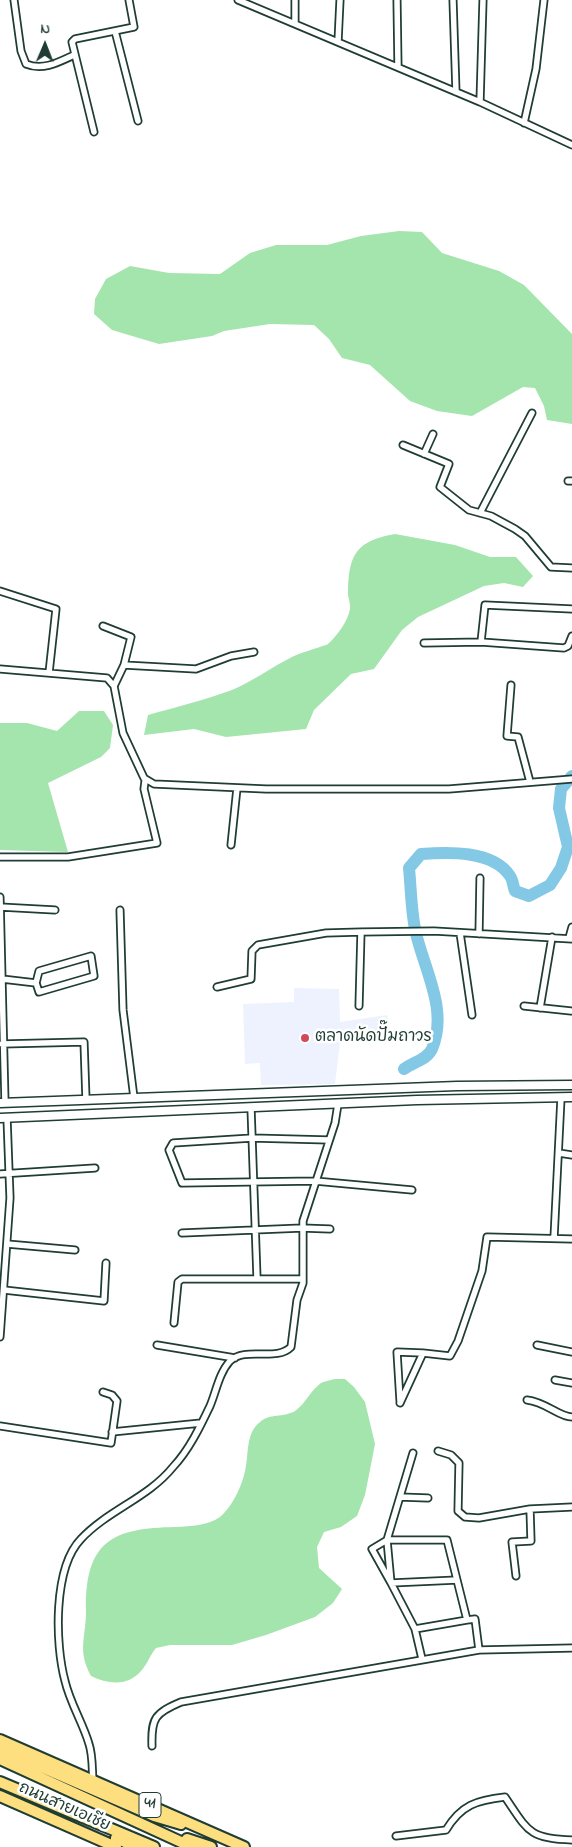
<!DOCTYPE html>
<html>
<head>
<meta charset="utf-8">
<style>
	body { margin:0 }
	#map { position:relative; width:572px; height:1847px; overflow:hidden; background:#fff; font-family:"Indie Flower",sans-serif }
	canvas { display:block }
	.north { position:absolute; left:20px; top:20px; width:50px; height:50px; -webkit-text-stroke:4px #fff; paint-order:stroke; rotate:1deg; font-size:14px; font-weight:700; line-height:20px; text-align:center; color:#1f3d34 }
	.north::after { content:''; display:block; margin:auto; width:18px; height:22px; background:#1f3d34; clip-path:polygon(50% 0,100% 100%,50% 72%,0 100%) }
</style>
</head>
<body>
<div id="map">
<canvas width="572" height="1847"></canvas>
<div class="north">N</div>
</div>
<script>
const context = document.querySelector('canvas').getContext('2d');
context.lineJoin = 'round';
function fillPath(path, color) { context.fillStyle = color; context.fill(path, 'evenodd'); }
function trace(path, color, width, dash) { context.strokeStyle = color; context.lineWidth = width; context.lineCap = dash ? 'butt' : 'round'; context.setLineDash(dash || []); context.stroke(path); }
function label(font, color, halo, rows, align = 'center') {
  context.font = font + ' "Indie Flower","Playpen Sans Thai",sans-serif'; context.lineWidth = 5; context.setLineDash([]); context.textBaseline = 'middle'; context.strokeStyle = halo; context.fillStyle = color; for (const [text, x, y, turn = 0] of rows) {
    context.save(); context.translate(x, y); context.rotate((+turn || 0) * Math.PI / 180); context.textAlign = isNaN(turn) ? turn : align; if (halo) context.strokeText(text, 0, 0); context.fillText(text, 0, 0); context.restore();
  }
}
const built = new Path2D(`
	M294 988 339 989 340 1022 387 1015 391 1034 340 1042 335 1084 261 1085 260 1063 245 1064 243 1004 294 1002Z`);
const green = new Path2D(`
	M399 231 422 232 442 253 499 271 524 285 572 334V424L547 420 544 406 535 388 523 387 472 416 437 411 410 401 370 365 342 358 329 339 314 325 270 324 224 331 212 336 159 344 112 330 94 314 95 299 106 279 130 266 169 273 220 274 250 253 276 245H327L361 236Z
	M395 534 455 545 490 557H516L533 576 523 587 504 583 484 586 418 617 402 630 374 669 351 674 314 710 306 729 226 737 194 729 144 735 148 715C176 707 205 700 232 690 253 681 272 667 292 657 299 653 325 646 328 644 337 636 348 621 350 609 351 603 347 596 348 590 349 552 358 541 395 534Z
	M79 711H104L113 725 110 748 101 757 48 783 68 852 0 850V723H27L57 731Z
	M335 1379H345L354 1387 365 1402 375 1444 365 1495 357 1516 341 1527 324 1532 317 1547 319 1568 342 1589 333 1603 315 1617 266 1635 232 1645H170L156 1648C150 1655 147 1665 141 1671 127 1687 108 1684 91 1676 77 1650 86 1638 86 1611 85 1541 112 1528 176 1527 191 1526 207 1526 220 1517 232 1507 242 1486 245 1471 249 1457 245 1433 260 1422 270 1413 283 1418 295 1411 305 1404 311 1390 321 1383 325 1381 331 1380 335 1379Z`);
const river = new Path2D(`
	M404 1069C413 1062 427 1060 432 1049 449 1009 423 968 415 929 411 909 411 888 409 868L421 854C448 852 493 850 510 876 513 880 513 886 515 891L529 896 550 885 561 868 568 847 559 808 561 789 572 776`);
const street = new Path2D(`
	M14 0 21 51 26 64C43 71 59 62 74 55
	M238 0 480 102 572 145
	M295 0V24
	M397 0 398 67
	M453 0 456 92
	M115 31 138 121
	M338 42 340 0
	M480 102 483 0
	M524 123 536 69 544 0
	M94 132 72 42 75 39 134 27 129 0
	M403 445 449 464 440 487 469 510 491 516 515 529 525 536 551 567 572 568
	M424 454 433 434
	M568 481H572
	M480 513 532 413
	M0 591 56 609 49 673
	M103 626 131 637 124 665
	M481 642 485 605 572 609
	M424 643 481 642 564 648 568 646 572 636
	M0 669 107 678 114 686 123 733 144 778 154 784 266 789H449L572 779
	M511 685 507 736 518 737 530 782
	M114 686 124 665 196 669 231 656 254 652
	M231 845 237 788
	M0 857H68L157 843 144 789 145 781
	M0 897 5 1103
	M0 907 55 910
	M120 910 123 1010 134 1098
	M460 933 472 1015
	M479 934 480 878
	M569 938 572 927
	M2 979 36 983 39 992 94 976 91 956 39 971 36 983
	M217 987 251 979 252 951 258 945 326 933 361 932 434 931 572 939
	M359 1006 361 932
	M524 1006 571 1011
	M540 1008 552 937
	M2 1044 84 1042 86 1100
	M251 1108 257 1278
	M329 1140 252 1138 173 1143 169 1150 182 1183 315 1181 412 1190
	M559 1153 572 1155
	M0 1174 95 1168
	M182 1233 302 1228 330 1229
	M554 1238 561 1098
	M7 1244 75 1250
	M4 1290 104 1301 106 1263
	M174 1323 178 1282 182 1279H303
	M0 1337 10 1198 7 1118
	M157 1345 235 1358
	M537 1345 572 1352
	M555 1380 572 1383
	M527 1400C546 1402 559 1417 572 1417
	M400 1401 397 1352 423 1353
	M400 1403 423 1353 450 1356 458 1341 482 1271 487 1237 572 1239
	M0 1426 111 1443 117 1401 112 1395 103 1392
	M112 1432 201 1423
	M438 1451 451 1455 459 1463 458 1511 465 1517 479 1518 530 1509 572 1507
	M413 1453 387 1540H447L467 1620 475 1619 479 1650
	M400 1497 428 1498
	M516 1576 512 1542 531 1541 530 1509
	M415 1629 467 1620
	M422 1659 415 1629 391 1583 387 1540 372 1549 391 1583 457 1580
	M152 1746C151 1718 155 1713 181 1702L479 1650 572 1648
	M93 1782C92 1770 93 1756 89 1744 83 1723 70 1703 65 1681 55 1644 53 1568 81 1539 108 1510 148 1498 173 1467 189 1450 200 1427 210 1406 216 1392 219 1373 230 1361 246 1346 276 1362 291 1347L297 1300 303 1283V1221L335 1123 338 1104
	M396 1836 446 1830C461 1805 477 1800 505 1797 528 1831 529 1839 572 1840`);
const secondary = new Path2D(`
	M0 1103 457 1086 572 1085
	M0 1118 417 1100 572 1097`);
const highway = new Path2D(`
	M0 1740 244 1847
	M0 1749 154 1816 181 1824
	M0 1759 192 1847
	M0 1782 154 1847
	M0 1796 116 1847
	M116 1838 136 1847
	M187 1839 211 1847`);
const markers = [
	[305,1038,5,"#d1495b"]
];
const shields = [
	[150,1805,22]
];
const shieldNames = [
	["41",150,1805]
];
const poiNames = [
	["ตลาดนัดปั๊มถาวร",315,1038]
];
const streetNames = [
	["ถนนสายเอเชีย",64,1808,24]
];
fillPath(built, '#eef2fe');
fillPath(green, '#a4e4ad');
trace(river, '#83c8e4', 12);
trace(street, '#1f3d34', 9);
trace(secondary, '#1f3d34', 11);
trace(highway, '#1f3d34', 14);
trace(street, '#fff', 5.5);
trace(secondary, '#fff', 8);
trace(highway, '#fedf80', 10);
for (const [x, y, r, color] of markers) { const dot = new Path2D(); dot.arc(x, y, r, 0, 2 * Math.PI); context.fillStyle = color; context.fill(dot); trace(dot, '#fff', 2); }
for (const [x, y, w] of shields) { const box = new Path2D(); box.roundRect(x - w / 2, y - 12.5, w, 25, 4); context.fillStyle = '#fff'; context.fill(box); trace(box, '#1f3d34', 1); }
label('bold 15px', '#1f3d34', null, shieldNames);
label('16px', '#1f3d34', '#fff', poiNames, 'left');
label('16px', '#1f3d34', '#fff', streetNames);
</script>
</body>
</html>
